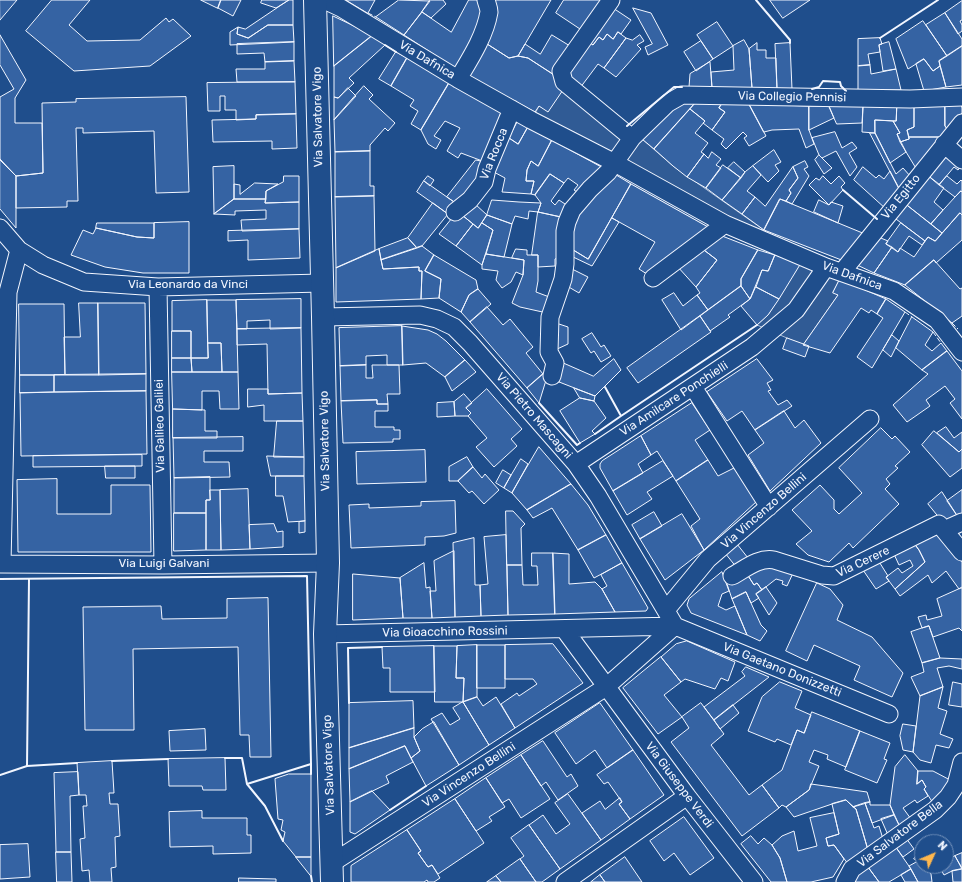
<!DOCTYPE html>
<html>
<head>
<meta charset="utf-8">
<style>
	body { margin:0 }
	#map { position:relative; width:962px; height:882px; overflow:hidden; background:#1f4e8c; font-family:Rubik,sans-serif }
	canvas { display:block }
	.north { position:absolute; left:914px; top:834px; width:40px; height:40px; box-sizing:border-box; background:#1f4e8c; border:1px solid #7391ba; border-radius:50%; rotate:46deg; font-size:11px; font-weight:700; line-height:16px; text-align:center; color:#f2f6ff }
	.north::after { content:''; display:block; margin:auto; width:14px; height:18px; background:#ffb74d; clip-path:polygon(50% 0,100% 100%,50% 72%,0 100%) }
</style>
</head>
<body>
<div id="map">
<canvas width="962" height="882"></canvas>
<div class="north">N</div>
</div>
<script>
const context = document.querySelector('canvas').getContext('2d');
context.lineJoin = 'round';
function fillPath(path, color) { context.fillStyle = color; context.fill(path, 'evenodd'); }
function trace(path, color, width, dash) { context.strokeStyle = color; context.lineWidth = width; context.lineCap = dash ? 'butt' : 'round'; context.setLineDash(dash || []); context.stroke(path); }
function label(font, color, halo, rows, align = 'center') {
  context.font = font + ' Rubik,sans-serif'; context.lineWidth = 3; context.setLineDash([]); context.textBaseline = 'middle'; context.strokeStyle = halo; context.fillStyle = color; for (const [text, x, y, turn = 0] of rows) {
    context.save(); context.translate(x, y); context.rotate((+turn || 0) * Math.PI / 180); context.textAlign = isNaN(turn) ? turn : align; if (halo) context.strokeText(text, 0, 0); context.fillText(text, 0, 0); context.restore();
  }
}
const parking = new Path2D(`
	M564 87 642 139 673 166 764 230 725 224 708 227 528 127 539 106 548 111Z
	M801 263 840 279 833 292 838 295 803 345 757 325 768 315Z`);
const building = new Path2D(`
	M0 0H17L0 20Z
	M52 0H90L69 25 87 41 140 40 166 18 169 22 173 19 191 36 150 66 74 71 26 31Z
	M201 0H221L218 8Z
	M221 0H241L233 16 218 8Z
	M262 0H289L276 8 261 3Z
	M289 0H293V25H268L248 38 237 34 238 27 245 29Z
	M346 0H375L368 13Z
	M399 0 430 1 404 35 376 17Z
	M430 0H443L446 4 431 18 422 12Z
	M469 0H481L484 7 471 45 458 70 404 35 422 12 451 32Z
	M495 0H551L518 56 509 58 484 42 492 6Z
	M564 0H603L583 31 556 13Z
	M770 0H810L783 18Z
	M962 1V20L960 21 962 25V31L958 34 945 13Z
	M613 8 631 20 621 34 618 32 613 39 607 34 603 40 599 37 593 45 589 42Z
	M633 8 651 13 668 45 648 55 645 47 652 44Z
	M945 13 962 39V46L947 56 926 25Z
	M333 16 373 35 334 66Z
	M923 21 947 56 939 61 940 66 933 71 924 59 908 69 896 39Z
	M717 22 733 46 713 59 697 35Z
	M268 25H293L294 42 230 45V32L238 27 237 34 248 38Z
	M618 32 626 38 604 68 598 64 580 88 565 77 589 42 593 45 599 37 603 40 607 34 613 39Z
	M0 35 26 80 15 98V123H42L43 173 16 176 0 160V97L14 89 0 65Z
	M373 35 385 45 349 78 354 83 338 98 334 97V66Z
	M552 35 570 46 553 74 528 58 518 56 525 44 540 54Z
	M640 35 644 41 637 45 641 49 616 77 604 68 626 38 632 40Z
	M880 38 882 44 879 45 880 52 868 54 870 65 858 66V39Z
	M744 40 749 49 752 88H712L711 72 734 70 733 46Z
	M701 41 713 59 696 71 684 52Z
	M294 42V61L265 62 264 53 237 54V44Z
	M484 42 509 58 518 56 528 58 560 79 565 87 548 112 539 106 535 112 465 74Z
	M889 42 896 69 883 71 879 45Z
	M757 43V50H766V58H776L777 89 752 88 749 49Z
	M790 43 792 89H777L775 44Z
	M962 46V85L946 87 939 61Z
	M396 52 407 58 391 86 379 79Z
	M407 58 449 83 421 130 411 124 418 111 410 106 414 100 391 86Z
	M924 59 933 71 940 66 946 87 924 91 916 64Z
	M294 61 295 82H237L236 69H265V62Z
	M710 62 712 88 689 87 690 74Z
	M870 65 871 74 896 69 901 90H858V66Z
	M295 82 296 114 256 115V119L236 120V110H225V96H220V111H208L207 83Z
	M449 83 501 112 485 162 461 153 458 158 447 151 460 128 445 121 434 136 441 140 436 149 428 144 421 130Z
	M364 86 373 95 369 99 395 123 388 131 385 128 370 145V151L335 152 334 120Z
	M348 88 356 96 334 120V97L338 98Z
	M186 97 189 192 156 193 154 131 83 133V128H76L78 201H67V207L16 208V176L43 173 42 103 76 102V99Z
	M697 101 654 149 642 139 681 102Z
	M697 101 723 102 719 108 725 112 712 130 703 123 705 121 690 109Z
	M723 102 749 104 766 136 749 146 744 138 747 136 743 132 726 149 721 144 724 139 712 130 725 112 719 108Z
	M749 104 809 106V130L814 144 806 148 799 129 772 130 764 132Z
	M897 105 914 106V127L907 130 909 139 900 142 897 134 900 133 893 121H896Z
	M897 105 896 121 875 120V133L862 132 863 106Z
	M945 105H961L962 108V113L948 130 945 126Z
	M945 105V126L948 130 943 137H909L907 130 914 127V106Z
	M809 106H829L834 118 809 130Z
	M829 106H863L862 123 837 124Z
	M690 109 705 121 695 133 708 143 701 152 704 154 687 177 673 166 654 149Z
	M296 114 297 148 272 149V141L213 142 212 120 256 119V115Z
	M875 120 893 121 900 133 897 134 906 152 890 163 875 133Z
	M518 121 528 127 518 144 509 138Z
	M528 127 552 140 538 166 531 161 527 170 526 181H534L531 194 502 192 505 178 492 171 509 138 518 144Z
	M835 132 842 148 852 142 857 148 849 153 857 167 850 176 836 151 822 158 819 155 812 138Z
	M870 133H875L896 174 903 168 911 177 900 190Z
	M909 137H943L917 170 900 142 909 139Z
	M552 140 605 169 580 194 574 190 578 185 568 178 564 183 550 174 535 195 531 194 534 181H526L527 170 531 161 538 166Z
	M947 149 961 166 958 170 954 167 939 185 926 174Z
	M774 150 781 162 775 165 779 171 768 182 753 166Z
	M370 151V186H374V196L335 197V152Z
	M712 152 721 159 716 165 721 168 706 188 687 177 704 154 708 158Z
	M819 155 832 168 824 174 815 160Z
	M0 159 16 176V228L0 209Z
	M476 160 485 162 479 181 457 204 447 197Z
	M805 161 808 167 804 169 809 176 792 204 786 201 791 193 789 190 798 178 793 167Z
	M734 162 745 172 741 178 728 168Z
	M723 165 741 178 722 200 706 188Z
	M234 166V199L214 214 213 167Z
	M753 166 761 175 747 191 755 197 742 214 722 200 745 172Z
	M793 167 798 178 789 190 791 193 786 201 780 199 764 230 742 214 755 197 765 206Z
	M863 167 876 178 879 175 884 179 890 171 900 190 886 209 854 180Z
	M613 173 631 184 588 259 570 248 575 217Z
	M550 174 564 183 551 201 555 205 559 200 568 206 561 217 538 212 541 203 535 195Z
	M926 174 944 188 934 202 943 210 931 224 903 202Z
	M284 176H299V202L265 203 266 191 283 182Z
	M428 176 434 180 430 186 424 181Z
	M823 176 831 184 839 176 845 183 841 187 843 190 829 205 809 185 816 178 819 180Z
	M947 176 957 184 961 180 962 181V192L961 191 955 197 939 185Z
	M424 181 457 204 448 214 417 192Z
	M255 183 278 184 266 191V199H234V184L240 185V194Z
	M631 184 708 227 650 276 639 269 655 242 612 218Z
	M961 191 962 192V215L960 213 942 233 931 224Z
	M374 196 375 251 336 268 335 197Z
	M234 199H266L265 203 299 202V229L242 231 241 220 266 219V210L235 211V215L214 214Z
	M780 199 792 204 865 234 844 261 764 230Z
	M492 200 519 202 541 203 538 212 529 211 528 219 515 216 512 224 487 215Z
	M819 200 829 205 831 202 843 206 838 223 814 212Z
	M903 202 942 233 935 241 928 237 925 241 892 216Z
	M433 203 448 214 422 246 417 248 408 238Z
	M475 204 487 215 478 228 462 215Z
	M538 212 561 217 559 257 555 259V266L538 267V255H532Z
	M960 213 962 215V240L936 263 934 260 905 285 874 273 892 247 898 252 900 248 914 257 928 237 935 241Z
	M462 215 473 224 456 246 439 234 452 218Z
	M487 215 512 224 504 257 486 254 493 230 482 223Z
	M612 218 619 222 592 266 571 256 570 248 588 259Z
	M189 222V273H143L105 267 71 255 83 230 93 234 96 228 137 237 154 238V223Z
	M97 223H154V238L137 237 96 228Z
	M482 223 493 230 482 265 456 246 473 224 478 228Z
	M901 223 925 241 922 245 909 236 898 252 886 244Z
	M299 229 300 258 248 260V240L228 241V231Z
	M717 234 758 250 741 279V286L708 310 697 295 700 293 696 287 717 260 700 247Z
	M876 236 888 241 886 244 892 247 874 273 855 264Z
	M408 238 417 248 381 260 379 249Z
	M422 246 434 255 425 271 441 279 439 298 421 299 422 271H419V267L383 269 381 260Z
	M700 247 717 260 696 287 677 266Z
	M379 249 383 269 419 267V271H422L421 299 336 302V268Z
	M516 249 527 250V255H538V281L536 292 552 298 547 313 520 307 512 303 523 275 524 260 512 258Z
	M758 250 775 255 768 271 762 270 750 299 741 286V279Z
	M486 254 524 260 523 275 516 272 511 282 502 288 496 280 498 271 482 269V265Z
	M434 255 476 280 478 289 469 295 461 312 439 298 441 279 425 271Z
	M775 255 801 263 779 299 756 287 762 270 768 271Z
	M934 260 960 289 962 288V316L952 323 905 285Z
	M570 268 588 277 579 293 567 286Z
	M840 279 886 299 877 314 871 310 869 313 861 308 830 353 803 345 838 295 833 293Z
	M741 286 750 299 728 315 730 317 710 331 700 316Z
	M756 287 779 299 768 315 757 325 741 306 750 299Z
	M478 289 491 304 470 322 461 312 469 295Z
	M674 293 683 306 697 295 708 310 681 330 662 300Z
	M301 299V328L270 329V320L247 321V329H237L236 300Z
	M886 299 905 312 872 368 857 357 883 318 877 314Z
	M207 300 208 358H191V331H172V301Z
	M207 300H236L238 372H222L221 343H208Z
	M79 303H98L99 375H65L64 337H80Z
	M98 303H145L146 374 99 375Z
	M19 304H64L65 375H20Z
	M487 307 503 325 510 319 533 347 526 353 543 374 527 388 470 322Z
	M700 316 711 332 638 383 627 368Z
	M912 317 933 332 925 345 932 351 941 343 947 351 922 370 896 348Z
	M553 322 568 327V344L555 350Z
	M402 326 403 365H387V355L366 356V365L340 366 339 328Z
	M402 326 428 330 437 334 446 341 465 360 445 377 426 363 403 365Z
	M301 328 302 393 268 394 267 344 237 345V329Z
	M172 331H191V358H172Z
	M592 333 601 347 604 345 611 356 601 362 594 351 591 353 582 339Z
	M892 335 899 341 891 357 883 350Z
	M787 338 809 346 805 357 783 349Z
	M208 343H221L222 372H192L191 358H208Z
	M947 351 962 371V419L950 403 955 399 945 386 926 400 930 406 907 422 893 405 928 374 922 370Z
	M172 358H191L192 372H172Z
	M614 359 621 370 595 396 554 380 561 362 593 376Z
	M757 359 773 380 767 383 771 390 768 391 778 405 787 400 792 406 755 430 742 411 727 421 707 392Z
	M465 360 476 372 452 391 445 377Z
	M366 365V378H373L372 365H399L400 394H387L388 404H377V400L341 401 340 366Z
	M172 372H238L239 409H220L219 391H202V410L173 409Z
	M146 374V391L54 392V375Z
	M543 374 547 377 539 403 527 388Z
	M20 375H54V392L20 393Z
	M574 388 595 396 594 401 580 398Z
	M248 389H268V394L302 393 303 421H264V405L248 407Z
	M487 389 522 429 511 439 517 446 494 467 476 447 487 438 468 416 471 413 466 408Z
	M146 391 147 454 21 456 20 393Z
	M464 394 472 403 466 408 471 413 468 416H455L454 402Z
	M580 398 594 401 606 418 592 431 595 434 580 443 560 411Z
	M377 400V404H388V411H375V427H394V430H400V439H393V442L343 443 341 401Z
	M454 402 455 416 437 417V403Z
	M692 403 710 430 695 440 708 460 676 481 657 451 651 455 641 436Z
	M173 409 205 410V431H217V438H173Z
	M784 411 795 428 804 420 821 443 770 491 748 455 764 443 755 430Z
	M277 421H303L304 457H274Z
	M946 427 954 438 962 432V449L959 452 937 433Z
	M881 428 892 439 895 436 910 452 895 466 898 468 886 479 890 484 885 489 899 504 853 548 849 543 829 562 808 555 796 544 812 531 792 510 820 485 834 500V509L839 514 862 493 839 468Z
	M934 431 959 452 962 449V468L950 477 922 445Z
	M641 436 651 455 638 464 643 473 613 491 600 468V464L602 461Z
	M243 437V451H204V462H229L230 477 174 478 173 438Z
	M539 447 571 484 527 510 512 493Z
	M425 450 426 482 357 484 356 452Z
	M142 455V466L33 467V456Z
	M267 456 304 457V476H271Z
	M467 457 473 467 458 481H449V467Z
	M521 459 528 464 512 493 504 488Z
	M708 460 718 476 734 468 757 501 704 550 691 526 700 519 676 481Z
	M663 461 673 476 647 492 652 499 627 515 613 491Z
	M105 466H135V478H106Z
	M473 467 482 478 485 474 499 490 484 504 472 491 469 493 458 481Z
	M503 470 511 475 504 488 496 483Z
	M276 476H304L305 521 288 522 283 496H276Z
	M210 477V500H206V513H174V478Z
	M57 479V514H111V485H150L151 552H18L17 480Z
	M571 484 588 505 606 535 578 550 552 508 533 518 527 510Z
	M248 489 250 549 221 550 220 490Z
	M210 490H220L221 550H206V500H210Z
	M962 490V515L958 517 947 501Z
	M942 492 958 517 945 525 928 504Z
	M455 501 456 533 444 536 425 537V545L351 548 349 505 369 504V508L421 506V502Z
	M506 511H513L525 524 521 528 522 565H507Z
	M654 512 662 526 640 539 632 525Z
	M174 513H206V550L174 551Z
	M682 514 704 550 665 580 640 539Z
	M305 521V532L299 533V522Z
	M274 524 277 532 283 531V547L250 549 249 525Z
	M938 531 962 562V587L959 589 946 571 932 583 928 575 900 596 895 589 925 562 919 550 913 542Z
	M506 535 508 615 481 616 480 585 488 584 484 537Z
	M606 535 622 563 594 578 578 550Z
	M474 538 475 585H480L481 616 455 617 453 543Z
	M913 542 919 550 925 562 895 589 886 577 898 568 902 573 913 566 910 560 899 565 893 552Z
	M737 544 748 558 737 568 725 553Z
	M454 551 455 617 432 618 430 591H436L434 561Z
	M532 553H553L555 614 508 615 507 565H522L523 585H538L537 566H532Z
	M553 553 569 554V584L595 582 602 589 615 612 555 614Z
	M878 560 888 576 886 577 889 581 876 589 863 570Z
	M768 561 794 571 787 586 782 584 783 581 776 579 762 590 757 583 754 585 747 574Z
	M424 563 426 588 430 587 432 618H403L400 578Z
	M622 563 648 608 646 611 615 612 602 589 607 586 601 575Z
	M722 572 729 591 722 594 718 606 726 610 735 606 747 635 691 613 687 605 689 599Z
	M353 574 400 578 403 618 353 620Z
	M747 574 754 585 757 583 762 590 756 594 759 598 751 603 746 592 732 599 727 584Z
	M817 583 830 589 843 605 837 620 872 637 903 673 892 697 854 680 860 666 814 645 807 661 786 651Z
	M766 587 777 603 769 615 756 594Z
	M961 588H962V631L959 628 933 637 929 626 922 628 918 617 926 615 927 620 942 616 937 599Z
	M746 592 761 625 767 631 760 641 747 635 732 599Z
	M268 598 271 757H250L249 735H240L238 647 133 649 134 730H85L83 607 161 606 162 619 227 618V599Z
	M929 626 940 658 922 663 911 632Z
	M687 641 735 662 728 681 721 678 715 689 685 679 681 682 661 657 676 644Z
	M553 644 583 683 515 728 501 704 517 693 519 696 537 684 533 679H505V645Z
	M477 645H505V688H477Z
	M477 645V697L463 702 464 678H456L457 646Z
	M434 646 435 692H390V668H383L382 647Z
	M434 646H457L456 678H464L463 702H435Z
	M661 657 681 682 664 695 682 717 658 734 623 688Z
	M940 658 962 659V669L949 666 937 668 943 687 920 696 911 677 924 672 922 663Z
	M746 667 769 677 714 720 704 707 745 676 742 672Z
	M780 682 802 691 795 708 811 715 804 733 797 730 791 745 777 739 775 742 748 731 762 697Z
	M953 682 962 684V707L949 705Z
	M943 687 938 708 947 711 940 734 953 739 949 748 936 745 931 763 920 760 913 752 920 696Z
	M477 697 483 706 496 697 515 728 489 745 463 702Z
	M413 701 414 728 349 748V703Z
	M463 702 489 745 459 765 431 719 442 713 450 725 460 719 453 708Z
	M600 703 633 750 607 768 595 750 576 764 555 733Z
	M701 703 724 734 711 745 749 795 762 785 779 808 742 836 671 742 689 728 682 717Z
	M733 705 739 713 720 729 714 720Z
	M812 712 860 731 846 767 827 759 828 755 814 750 809 762 819 766 809 790 786 807 782 805 779 808 762 785 782 770 797 730 804 733Z
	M434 722 459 765 426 786 411 758 420 751 414 737 422 729Z
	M903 724 916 726 913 752 903 750 900 736Z
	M414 728V737L420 751 411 758 405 746 349 769V748Z
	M205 729 206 750 170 751 169 731Z
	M860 731 890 743 884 759 887 760 877 783 845 770Z
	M543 741 567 777 571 774 578 786 558 800 546 782 541 786 521 755Z
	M405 746 413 762 386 776 389 783 350 802 349 769Z
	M633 750 664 795 630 819 619 804 622 802 608 782 604 784 597 775Z
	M521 755 550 799 521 818 509 799 502 803 486 778Z
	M905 755 918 771 917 784 922 780 926 787 924 789 928 796 917 803 915 800 903 808 911 819 900 827 890 805 895 767Z
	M225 758 226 790H203L202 786H169L168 759Z
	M112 761 114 793H109L110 804H118L120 836 115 837 116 867 111 868 112 882H90L89 870 82 871 80 839 85 838 83 806H87L86 795H79L77 763Z
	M918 771H933L952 781 933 803 924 789 926 787 922 780 917 784Z
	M78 772 79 795 70 796 71 852H56L54 773Z
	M289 774H311V857H296L283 841 285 832 281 830 283 820 278 819 275 779Z
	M486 778 505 807 489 817 492 821 476 831 455 799Z
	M811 784 867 792 870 802 853 807 846 800 832 804 794 817 786 807 809 790Z
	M372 791 390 810 355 834 350 832V802Z
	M568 794 601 840 560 869 529 825 543 815 556 834 570 824 555 803Z
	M620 798 622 802 619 804 630 819 601 840 582 813 600 801 605 809Z
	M455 799 484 843 438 874 432 865 428 867 418 853 421 851 407 830Z
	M846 800 856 809 868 850 848 864 834 845 828 846 826 838 839 834 832 804Z
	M870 802V805H890L894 815 872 823 865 803Z
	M865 803 874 828 879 826 883 839 868 850 856 809 853 807Z
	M202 811V818H247V835H251V853L213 854V846L170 847 169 812Z
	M834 813 839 834 826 838 828 846 834 845 844 859 833 877 811 882H787L780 858 772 845 782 836 794 831 798 851 817 846 810 818Z
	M894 815 900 827 888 835 881 819Z
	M684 817 714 858 690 875 674 853 664 861 650 841Z
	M529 825 560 869 542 882H536L520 859 524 856 511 838Z
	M407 830 421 851 418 853 428 867 432 865 440 878 434 882H428L427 880 424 882H351V866Z
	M751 836 758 844 764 838 772 845 780 858 787 882H771L741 844Z
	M906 838 914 849 903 857 895 846Z
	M28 844 30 877 0 879V845Z
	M895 846 911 869 889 882H879L868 867Z
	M921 851 922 852V866H925L931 874 932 882H918L909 866 918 861 914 859Z
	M56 852H71L72 882H57Z
	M962 853V868L955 856Z
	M955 856 962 869 952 871 944 875 939 866H946V862Z
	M296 857H311V876Z
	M625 857 642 882H605L600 875Z
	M520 859 536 882H501L496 876Z
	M868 867 879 882H855L852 878Z
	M911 869 918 882H905L901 875Z
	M962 869V882H953L952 871Z
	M600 875 605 882H591Z
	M496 876 501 882H487Z
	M239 878 276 879V882H239Z`);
const street = new Path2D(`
	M324 0 341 8 458 79 531 120 615 163 725 224 826 267 894 291 937 320 962 352
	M611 0 561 71 564 82 632 138
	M458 79C470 59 485 36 489 12 489 8 487 4 486 0
	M944 144 962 160
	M455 212 470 200 484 182 487 169 512 109
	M0 228 19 250 43 265 84 282 158 287 322 283
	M842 272 962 123
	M653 278 725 224
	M158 287 163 565
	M323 317 420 315 437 319 454 327 470 343 576 464 598 496 675 626
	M552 376 555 363 549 352 550 317 563 279 565 264V231L567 222 572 210 590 189 608 172 632 138 668 103 682 95 910 99 962 97
	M693 387 769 507
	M576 464 752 347 796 310 826 267
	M962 522 944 530 962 552
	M0 564 163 565 328 563
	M2 564 8 292 19 250
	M732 576C745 569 759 557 774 560L822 575 834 576 939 524 944 530
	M666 610 708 559 870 419
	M564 629 687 796 754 882
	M325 634 675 626 889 714
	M332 863 606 687 675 626
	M565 882 687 796
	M845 882 852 869 935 810 948 797 956 785 962 762`);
const secondary = new Path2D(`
	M315 0 323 317 328 563 325 634 332 882`);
const fence = new Path2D(`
	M368 13 376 17
	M905 312 912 317
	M952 323 958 329
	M933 332 941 343`);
const wall = new Path2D(`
	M756 0 790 40V43
	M880 38 938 0
	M385 45 396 52
	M812 89 819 87 823 81 840 82 841 86 846 91
	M627 126 674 87H682
	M843 190 877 219
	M539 403 577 445 580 443
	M621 416 757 325
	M595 434 621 416 605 387
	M0 579 307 576 311 764 247 784 265 806 283 841
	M349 703 348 648 382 647
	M225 758H242L247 784
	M112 761 168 759
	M311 764V774
	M27 766 29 579
	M0 775 27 766 77 763
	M390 810 426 786
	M311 876 312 882`);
const streetNames = [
	["Via Dafnica",427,60,31],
	["Via Collegio Pennisi",792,97,1],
	["Via Salvatore Vigo",318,117,-91],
	["Via Rocca",494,154,-68],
	["Via Egitto",901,197,-51],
	["Via Dafnica",852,276,20],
	["Via Leonardo da Vinci",188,285],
	["Via Amilcare Ponchielli",674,399,-33],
	["Via Pietro Mascagni",534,416,49],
	["Via Galileo Galilei",160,426,-91],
	["Via Salvatore Vigo",325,441,-91],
	["Via Vincenzo Bellini",764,511,-41],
	["Via Cerere",863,562,-25],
	["Via Luigi Galvani",164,564],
	["Via Gioacchino Rossini",445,632,-1],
	["Via Gaetano Donizzetti",782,670,22],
	["Via Salvatore Vigo",329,765,-92],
	["Via Vincenzo Bellini",469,775,-33],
	["Via Giuseppe Verdi",679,785,53],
	["Via Salvatore Bella",900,834,-37]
];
fillPath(parking, '#305b95');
trace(parking, '#a8bbd7', 1);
fillPath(building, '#3563a3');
trace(building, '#f2f6ff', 1);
trace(street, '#f2f6ff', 19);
trace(secondary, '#f2f6ff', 24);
trace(street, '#1f4e8c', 17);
trace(secondary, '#1f4e8c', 22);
trace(fence, '#f2f6ff', 1, [5, 2]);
trace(wall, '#f2f6ff', 2);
label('12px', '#f2f6ff', '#1f4e8c', streetNames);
</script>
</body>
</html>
